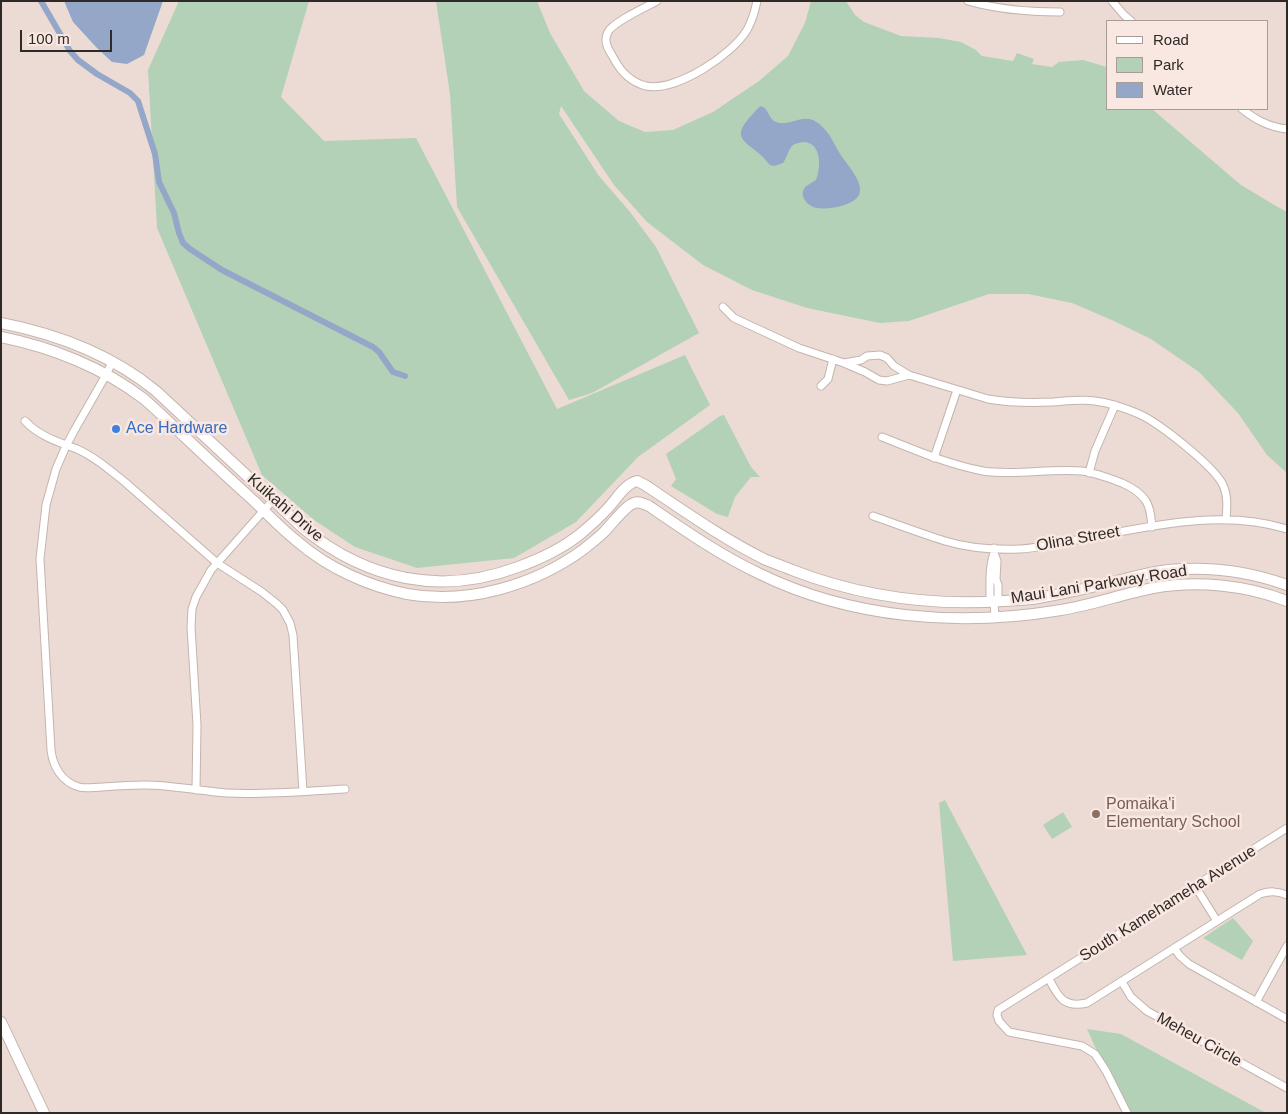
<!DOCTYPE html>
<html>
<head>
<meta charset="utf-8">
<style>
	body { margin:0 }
	#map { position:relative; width:1288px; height:1114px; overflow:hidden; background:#ecdbd5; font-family:Helvetica,sans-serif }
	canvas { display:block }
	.frame { position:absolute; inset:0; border:2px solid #2f2927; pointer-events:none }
	.legend { position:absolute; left:1106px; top:20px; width:162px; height:90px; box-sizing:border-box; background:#f9e8e2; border:1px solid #a89c97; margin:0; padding:6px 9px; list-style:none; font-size:15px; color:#2f2927 }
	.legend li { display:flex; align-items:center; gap:10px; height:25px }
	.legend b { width:25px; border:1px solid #a89c97 }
	.scale { position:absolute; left:20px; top:30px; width:92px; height:22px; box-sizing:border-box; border:2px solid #2f2927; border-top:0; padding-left:6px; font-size:15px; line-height:18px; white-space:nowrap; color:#2f2927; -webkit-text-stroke:4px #f9e8e2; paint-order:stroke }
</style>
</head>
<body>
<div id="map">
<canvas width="1288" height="1114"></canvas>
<div class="frame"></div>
<ul class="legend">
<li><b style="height:6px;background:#fff"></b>Road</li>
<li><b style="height:14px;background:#b2d1b7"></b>Park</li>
<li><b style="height:14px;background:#94a7c8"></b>Water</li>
</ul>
<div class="scale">100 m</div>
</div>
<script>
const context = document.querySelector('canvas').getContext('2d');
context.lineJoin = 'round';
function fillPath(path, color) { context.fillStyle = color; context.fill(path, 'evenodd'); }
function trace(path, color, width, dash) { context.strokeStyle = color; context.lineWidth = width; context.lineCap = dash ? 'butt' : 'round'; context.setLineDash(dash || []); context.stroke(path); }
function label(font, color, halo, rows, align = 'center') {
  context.font = font + ' Helvetica,sans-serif'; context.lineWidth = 5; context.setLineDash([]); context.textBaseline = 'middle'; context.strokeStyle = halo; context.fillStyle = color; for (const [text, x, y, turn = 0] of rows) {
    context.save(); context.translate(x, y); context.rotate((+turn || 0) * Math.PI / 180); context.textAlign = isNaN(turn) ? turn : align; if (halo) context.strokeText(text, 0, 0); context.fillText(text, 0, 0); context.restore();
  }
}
const green = new Path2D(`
	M179 1H309L281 97 324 141 416 138 557 409 685 355 710 405 638 457 576 522 514 558 417 568 355 547 314 520 262 475 157 228 148 70Z
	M436 1H537L550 33 584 91 619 121 645 132 673 130 713 112 759 81 788 56 805 23 811 1H846L855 15 864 22 901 36 939 38 961 42 976 50 982 56 1013 61 1017 53 1034 59 1032 64 1052 67 1059 62 1083 60 1107 67V109H1152L1241 185 1276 206 1287 212V473L1267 455 1238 413 1199 372 1151 339 1114 321 1072 303 1028 294H989L909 321 880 323 807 308 752 290 703 265 647 222 614 185 561 106 559 114 599 176 630 212 656 247 699 333 592 393 569 400 457 207 450 94Z
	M724 415 751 467 760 477H751L735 497 728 517 717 514 671 486 676 479 666 454 720 416Z
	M945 800 1027 955 953 961 939 803Z
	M1063 812 1072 827 1052 839 1043 825Z
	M1233 918 1253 941 1242 960 1203 938Z
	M1087 1029 1121 1034 1266 1113H1125Z`);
const water = new Path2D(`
	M64 1H163L144 55 127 64 112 62 97 48 73 22Z
	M761 106C769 108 768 119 776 122 788 127 800 115 813 120 818 122 824 128 827 132 832 138 835 146 839 152 845 163 865 182 859 195 853 206 827 210 817 208 809 207 799 197 804 189 806 185 812 183 816 180 821 168 822 142 803 142 799 143 795 143 792 146 788 150 787 158 783 163L774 166 770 165C767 162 765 159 762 156 747 142 730 139 750 117 754 113 756 109 761 106Z`);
const canal = new Path2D(`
	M41 1 70 51 78 60 97 74 130 93 138 101 155 154 159 182 174 213 179 233 183 243 190 249 222 270 373 347 379 352 393 372 405 376`);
const street = new Path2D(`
	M657 1C646 7 613 22 608 32 603 41 608 49 613 57 620 71 630 82 646 86 676 92 732 55 747 30 752 21 755 11 757 1
	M968 1C999 10 1028 12 1060 12
	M1112 1 1124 15 1131 21
	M1242 109C1256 120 1269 127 1287 129
	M723 307 734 318 799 348 844 363 865 372 879 380 887 381 909 375
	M112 362 106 375 74 431 66 446 56 469 46 505 40 559 51 750C53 767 62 782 79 787 86 789 95 787 102 787 116 786 130 785 144 785 172 785 199 791 227 793 267 795 306 791 345 789
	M844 363 861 360 867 356 880 355 887 358 894 366 909 375 988 399C1010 403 1031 403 1053 402 1067 401 1081 399 1095 401 1110 403 1125 408 1139 414 1159 423 1214 466 1223 485 1228 496 1227 508 1226 519
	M821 386 828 379 833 359
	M25 421C39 436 58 442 77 449 95 457 111 471 126 483L217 563 262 592 277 604 283 610 290 623 293 635 303 791
	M882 437C915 450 947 464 983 471 1016 476 1049 468 1082 471 1096 473 1109 478 1122 483 1131 487 1140 492 1146 501 1151 509 1151 518 1152 527
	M934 458 957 390
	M1089 473 1095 451 1115 405
	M873 516C896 524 920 533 945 541 968 548 995 550 1020 549 1039 548 1058 543 1076 540 1146 528 1217 508 1287 529
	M994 548V553L997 561 996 579 998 585V597L994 601 995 618
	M994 553C989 567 990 583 990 598L994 601
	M196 790 197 725 191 627 192 609 196 597 211 570 273 500
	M1195 886 1217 921
	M1174 948 1180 956 1189 964 1287 1019
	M1049 979C1059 998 1064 1008 1087 1003L1260 894C1270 891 1277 891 1287 895
	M1122 982 1131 997 1147 1011 1287 1088
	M1256 1002 1287 946
	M1127 1113 1106 1071 1095 1054 1082 1046 1009 1032 999 1021 997 1015 998 1010 1287 828`);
const secondary = new Path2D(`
	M1 323C57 334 112 355 156 391L304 529C368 580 441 596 518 567 540 559 560 550 579 535 590 526 600 517 609 507 617 498 625 484 637 481L645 485C684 511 722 538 764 559 773 563 783 566 792 570 859 596 932 606 1004 601 1015 600 1027 600 1038 598 1062 594 1085 589 1108 583 1128 579 1148 572 1168 570 1209 566 1248 571 1287 585
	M1 337C51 347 104 368 144 399 158 411 172 425 186 438 209 460 232 481 256 503 269 516 283 530 298 542 328 568 368 586 407 594 468 605 535 585 584 549 591 543 598 538 604 532 612 524 625 506 634 503 639 501 644 504 649 506 684 530 720 555 758 573 851 619 960 627 1061 610 1092 605 1122 594 1153 588 1197 580 1245 585 1287 601
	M1 1022 44 1113`);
const markers = [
	[116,429,5,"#3f7fe0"],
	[1096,814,5,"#8d6e63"]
];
const shopNames = [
	["Ace Hardware",126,429]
];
const streetNames = [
	["Kuikahi Drive",285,508,41],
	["Olina Street",1078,539,-10],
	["Maui Lani Parkway Road",1099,585,-9],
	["South Kamehameha Avenue",1168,904,-32],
	["Meheu Circle",1199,1040,29]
];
const educationNames = [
	["Pomaika'i",1106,805],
	["Elementary School",1106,823]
];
fillPath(green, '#b2d1b7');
fillPath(water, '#94a7c8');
trace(canal, '#94a7c8', 6);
trace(street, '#c4b4ae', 9);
trace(secondary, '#c4b4ae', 12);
trace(street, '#fff', 7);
trace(secondary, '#fff', 10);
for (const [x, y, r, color] of markers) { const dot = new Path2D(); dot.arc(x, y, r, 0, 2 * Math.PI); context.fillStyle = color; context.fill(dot); trace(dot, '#f9e8e2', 2); }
label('16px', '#366cbe', '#f9e8e2', shopNames, 'left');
label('16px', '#2f2927', '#f9e8e2', streetNames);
label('16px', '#785e54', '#f9e8e2', educationNames, 'left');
</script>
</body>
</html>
